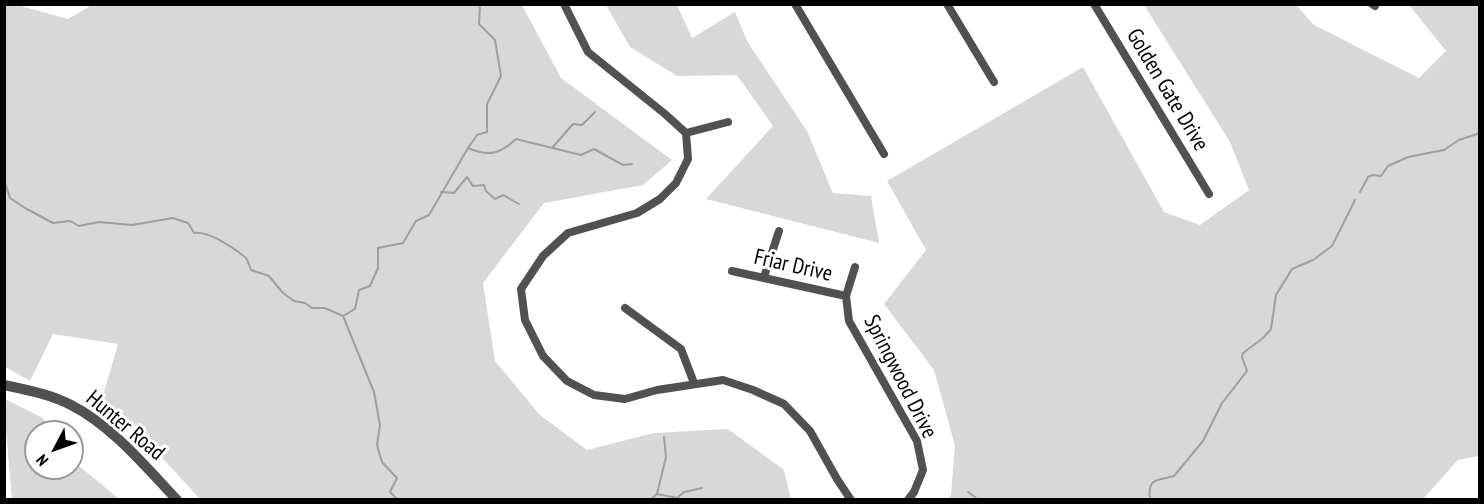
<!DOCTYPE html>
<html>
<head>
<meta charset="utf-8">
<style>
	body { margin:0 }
	#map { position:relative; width:1484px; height:504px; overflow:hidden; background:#fff; font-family:"PT Sans Narrow",sans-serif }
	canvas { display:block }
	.frame { position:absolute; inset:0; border:6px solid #000; pointer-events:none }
	.north { position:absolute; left:24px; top:420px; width:60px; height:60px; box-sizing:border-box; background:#fff; border:2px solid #999; border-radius:50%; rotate:229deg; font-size:16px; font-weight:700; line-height:24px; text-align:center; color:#000 }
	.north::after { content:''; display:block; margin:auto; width:21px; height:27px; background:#000; clip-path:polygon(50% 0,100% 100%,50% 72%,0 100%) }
</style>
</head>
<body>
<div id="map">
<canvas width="1484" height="504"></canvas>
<div class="frame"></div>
<div class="north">N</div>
</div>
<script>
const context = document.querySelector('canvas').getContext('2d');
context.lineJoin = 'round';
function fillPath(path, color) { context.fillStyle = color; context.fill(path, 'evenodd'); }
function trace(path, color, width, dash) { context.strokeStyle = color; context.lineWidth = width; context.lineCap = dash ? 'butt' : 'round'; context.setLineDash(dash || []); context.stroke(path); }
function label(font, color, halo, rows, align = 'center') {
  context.font = font + ' "PT Sans Narrow",sans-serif'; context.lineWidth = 6; context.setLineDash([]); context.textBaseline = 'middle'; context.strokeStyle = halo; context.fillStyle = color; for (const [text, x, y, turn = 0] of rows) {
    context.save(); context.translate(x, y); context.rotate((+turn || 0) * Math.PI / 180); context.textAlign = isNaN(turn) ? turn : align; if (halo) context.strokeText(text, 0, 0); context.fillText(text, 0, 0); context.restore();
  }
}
const green = new Path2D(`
	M92 5H522L561 78 672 160 643 185 544 203 483 283 495 361 540 415 587 450 654 433 728 429 784 470 791 499H200L154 449 102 399 118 344 53 334 30 381 5 367V5H17L68 19Z
	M606 5H677L692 38 735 12 747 41 807 131 833 193 871 196 879 243 706 199 773 126 737 75 677 76 630 47Z
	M1144 5H1296L1314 25 1419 78 1446 51 1409 5H1479V456L1458 460 1423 499H948L951 495 955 446 934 370 884 304 926 250 887 181 1083 67 1164 212 1200 225 1249 190 1230 142Z
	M5 399 43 418 52 432H36V468H72V460L119 499H12L5 421Z`);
const stream = new Path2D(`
	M468 148 477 135 487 132V104L501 76 495 40 479 24 480 4
	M552 148 573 124 582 125 595 112
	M4 180 10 198 25 208 53 223 70 221 79 226 99 222 132 225 173 218 188 223 194 233C210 231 232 247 245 257 248 260 249 265 251 270L269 276 283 293 294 301 305 303 312 308H325L343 316 374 392 380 425 377 445 382 462 397 478 390 492 398 500
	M441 192 454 193 467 177 473 186 484 185 486 191 495 199 503 195 519 204
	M1360 192 1368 177 1373 175 1381 176 1388 166 1408 157 1444 150 1459 140 1480 133
	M343 316 355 309 359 290 370 286 378 268V248L403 243 416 221 429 215 468 148C489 157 500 154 516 139L581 155 594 149 623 165 632 164
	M968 492 979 500
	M657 494 666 457 664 437
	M650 500 657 494 677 498 684 492 702 488
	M1150 500C1147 477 1157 481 1174 476L1203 441 1222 403 1247 371 1242 357 1243 353 1263 338 1271 329 1276 295 1292 269 1313 260 1332 246 1355 200`);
const minor = new Path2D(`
	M564 4 588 52 665 114 686 133 688 159 676 183 660 199 637 213 568 233 543 256 521 289 525 320 543 356 567 381 594 395 625 399 657 390 723 380 753 390 784 404 810 431 837 479 851 500
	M795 4 884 154
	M947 4 994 82
	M1094 4 1209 194
	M1372 4 1375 6
	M686 133 728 122
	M855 267 846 296 849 321 917 441 923 470 914 492 908 500
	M732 271 846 296
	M764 277 779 231
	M625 308 681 349 694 383`);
const tertiary = new Path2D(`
	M4 385C27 390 50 394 71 405 111 425 146 467 177 500`);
const streetNames = [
	["Golden Gate Drive",1167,90,59],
	["Friar Drive",793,266,13],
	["Springwood Drive",900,377,63],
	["Hunter Road",125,426,40]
];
fillPath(green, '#d8d8d8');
trace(stream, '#9f9f9f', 2);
trace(minor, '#515151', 8);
trace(tertiary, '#515151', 10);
label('22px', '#000', '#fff', streetNames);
</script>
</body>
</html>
